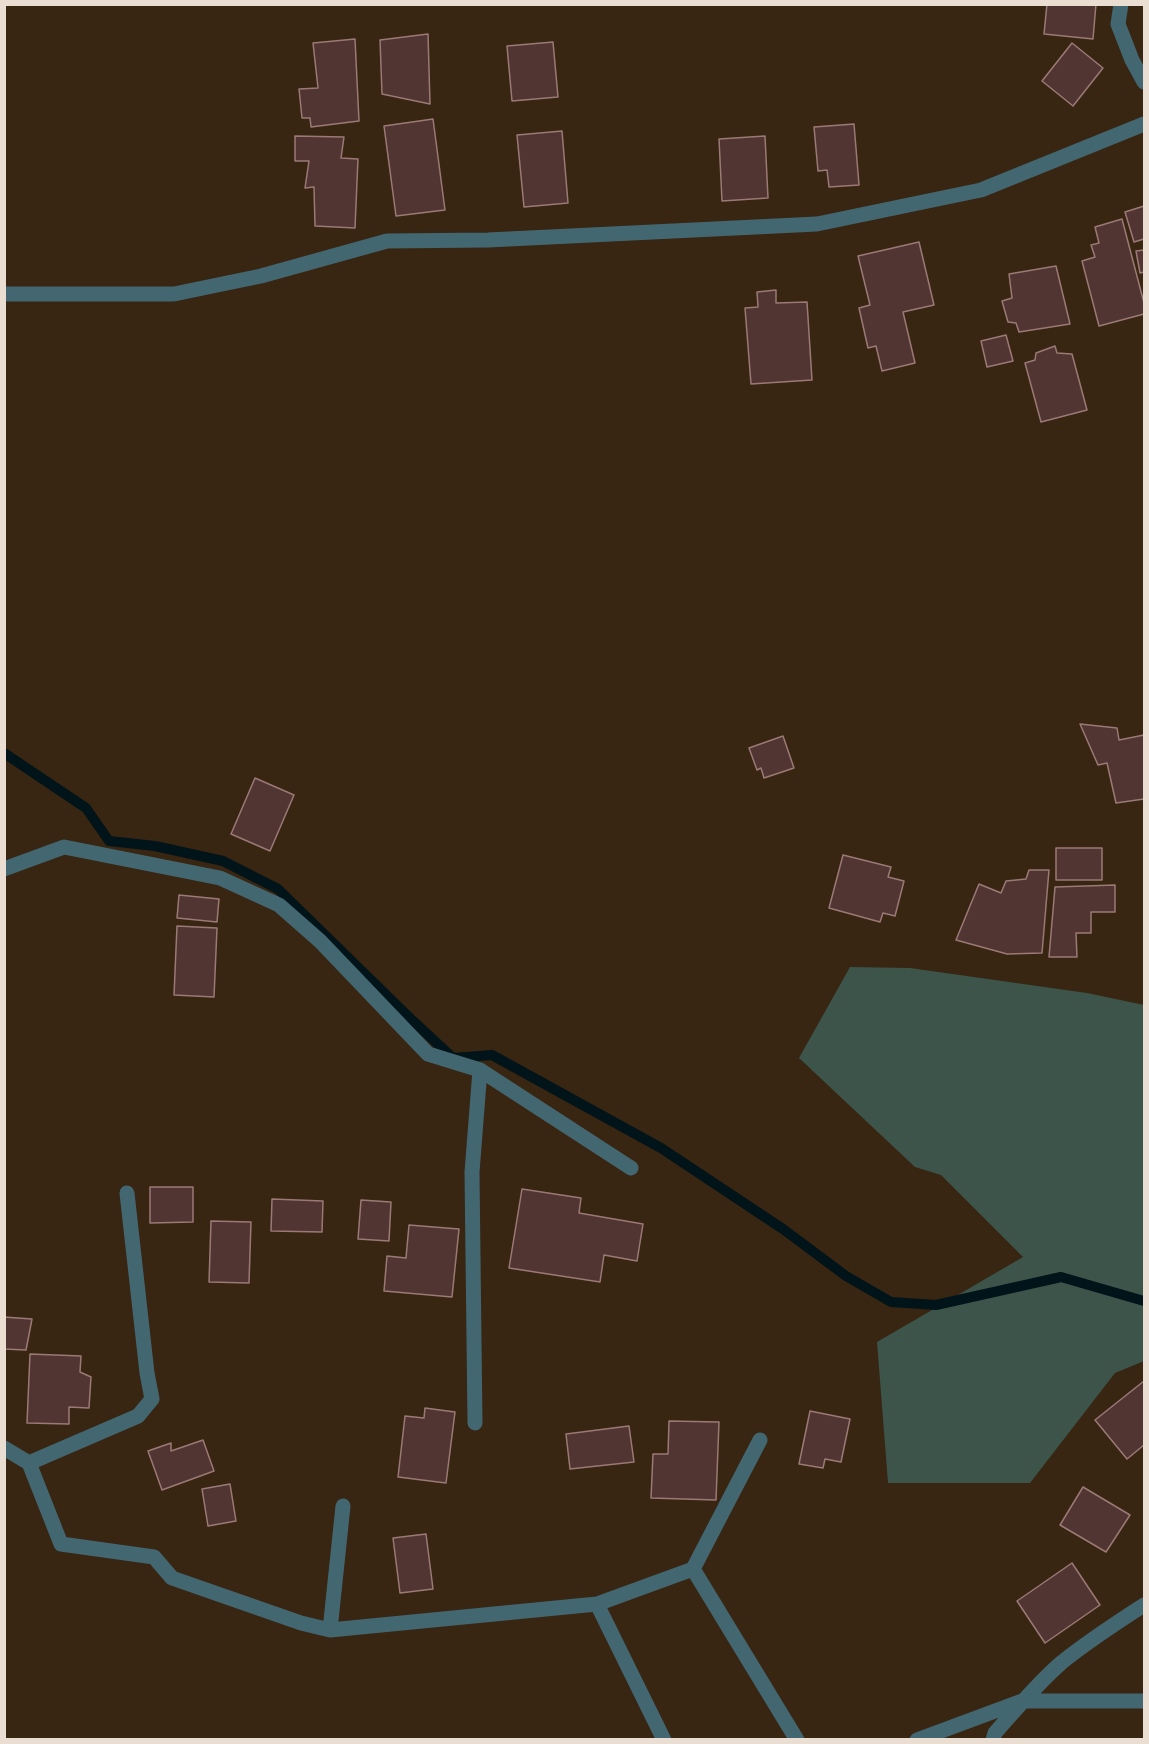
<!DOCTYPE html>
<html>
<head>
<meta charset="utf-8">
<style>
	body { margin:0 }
	#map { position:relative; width:1149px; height:1744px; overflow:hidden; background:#382512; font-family:"Sofia Sans Condensed",sans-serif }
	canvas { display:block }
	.frame { position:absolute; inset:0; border:6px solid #eaded2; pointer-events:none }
</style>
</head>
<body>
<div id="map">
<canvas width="1149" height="1744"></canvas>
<div class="frame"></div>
</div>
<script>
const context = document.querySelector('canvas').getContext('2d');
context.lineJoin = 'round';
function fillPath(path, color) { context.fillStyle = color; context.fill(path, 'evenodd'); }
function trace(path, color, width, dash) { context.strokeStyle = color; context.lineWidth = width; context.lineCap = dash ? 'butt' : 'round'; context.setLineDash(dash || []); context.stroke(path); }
const green = new Path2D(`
	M850 967 910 968 1087 993 1144 1005V1361L1115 1373 1030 1483H888L877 1342 1023 1257 941 1175 915 1167 799 1058Z`);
const stream = new Path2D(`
	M4 753 86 808 109 841 155 846 223 861 278 889 412 1020 453 1058 492 1055 661 1148 783 1229 846 1276 891 1302 936 1305 1061 1277 1144 1301`);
const building = new Path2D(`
	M1047 4H1096L1093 39 1044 34Z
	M428 34 430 104 382 94 380 40Z
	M355 39 359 121 311 127 310 118H302L299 89 318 88 313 43Z
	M553 42 558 97 512 101 507 46Z
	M1072 43 1103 68 1073 106 1042 81Z
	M433 119 445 210 396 216 384 126Z
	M854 124 859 185 829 187 827 170 818 171 814 127Z
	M562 131 568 203 524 207 517 135Z
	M295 136 344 137 341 158 358 159 355 228 315 226 314 187 305 188 309 161H295Z
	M765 136 768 198 722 201 719 139Z
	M1144 206V239L1134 242 1125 212Z
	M1122 219 1144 303V314L1099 326 1082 261 1095 257 1091 245 1099 243 1095 227Z
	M919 242 934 305 903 312 915 363 882 371 876 346 868 348 859 308 870 305 858 256Z
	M1144 250V272L1140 273 1136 251Z
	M1056 266 1070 324 1019 332 1016 323 1008 322 1002 301 1012 298 1009 274Z
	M776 290V303L807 302 812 380 751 384 745 308 758 307 757 292Z
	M1006 335 1013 361 987 367 981 341Z
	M1055 346 1057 353 1072 354 1087 410 1041 422 1025 363 1035 360 1036 353Z
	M1080 724 1117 728 1119 740 1144 735V799L1116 803 1107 763 1098 765Z
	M783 736 794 768 764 778 761 768 757 770 749 748Z
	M255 778 294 795 270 851 231 834Z
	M1056 848H1102V880H1056Z
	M843 855 891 867 888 877 904 881 895 916 883 913 880 922 829 908Z
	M1029 870H1049L1042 953 1007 954 956 940 979 884 1001 893 1006 881 1026 879Z
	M1115 885V912H1091V933H1076L1077 957H1049L1055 887Z
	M179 895 219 899 217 922 177 918Z
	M177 926 217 928 214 997 174 995Z
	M150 1187H193V1222L150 1223Z
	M522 1189 581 1198 579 1213 643 1224 637 1261 604 1255 600 1282 509 1268Z
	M272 1199 323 1201 322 1232 271 1231Z
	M361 1200 391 1202 389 1241 358 1239Z
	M211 1221 251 1222 249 1283 209 1282Z
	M409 1225 459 1229 452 1297 384 1291 387 1256 406 1258Z
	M4 1317 32 1319 26 1350 4 1349Z
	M30 1354 81 1356 80 1372 91 1377 89 1408 69 1407V1424L27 1423Z
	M1144 1381V1445L1127 1459 1095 1420Z
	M425 1408 455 1412 446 1483 398 1477 405 1416 424 1418Z
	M810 1411 850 1419 841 1462 825 1459 823 1468 799 1464Z
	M669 1421 719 1422 716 1500 651 1498 653 1454H668Z
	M629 1426 634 1462 570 1469 566 1434Z
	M203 1440 214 1471 162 1490 148 1451 171 1443V1451Z
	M230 1484 236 1521 208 1526 202 1489Z
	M1083 1487 1130 1515 1106 1552 1060 1525Z
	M426 1534 433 1589 400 1593 393 1538Z
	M1072 1563 1100 1605 1045 1643 1017 1601Z`);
const minor = new Path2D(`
	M1121 4 1118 24 1132 60 1144 82
	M4 294H174L261 276 387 241 488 240 817 224 981 190 1144 124
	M4 869 64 847 220 878 279 905 320 941 428 1054 480 1070 472 1172 475 1423
	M480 1070 631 1168
	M127 1193 147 1373 152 1399 138 1416 29 1463 61 1544 154 1557 172 1578 301 1623 330 1630 597 1604 693 1569
	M760 1440 693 1569 797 1740
	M4 1448 29 1463
	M597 1604 664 1740
	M330 1630 343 1506
	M917 1740 1022 1701H1144
	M993 1740 995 1733C1016 1709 1037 1684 1061 1663 1088 1641 1116 1623 1144 1605`);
fillPath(green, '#3c5449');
trace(stream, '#001419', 10);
fillPath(building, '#513532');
trace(building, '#9b7a76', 1.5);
trace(minor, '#426771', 15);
</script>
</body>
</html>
